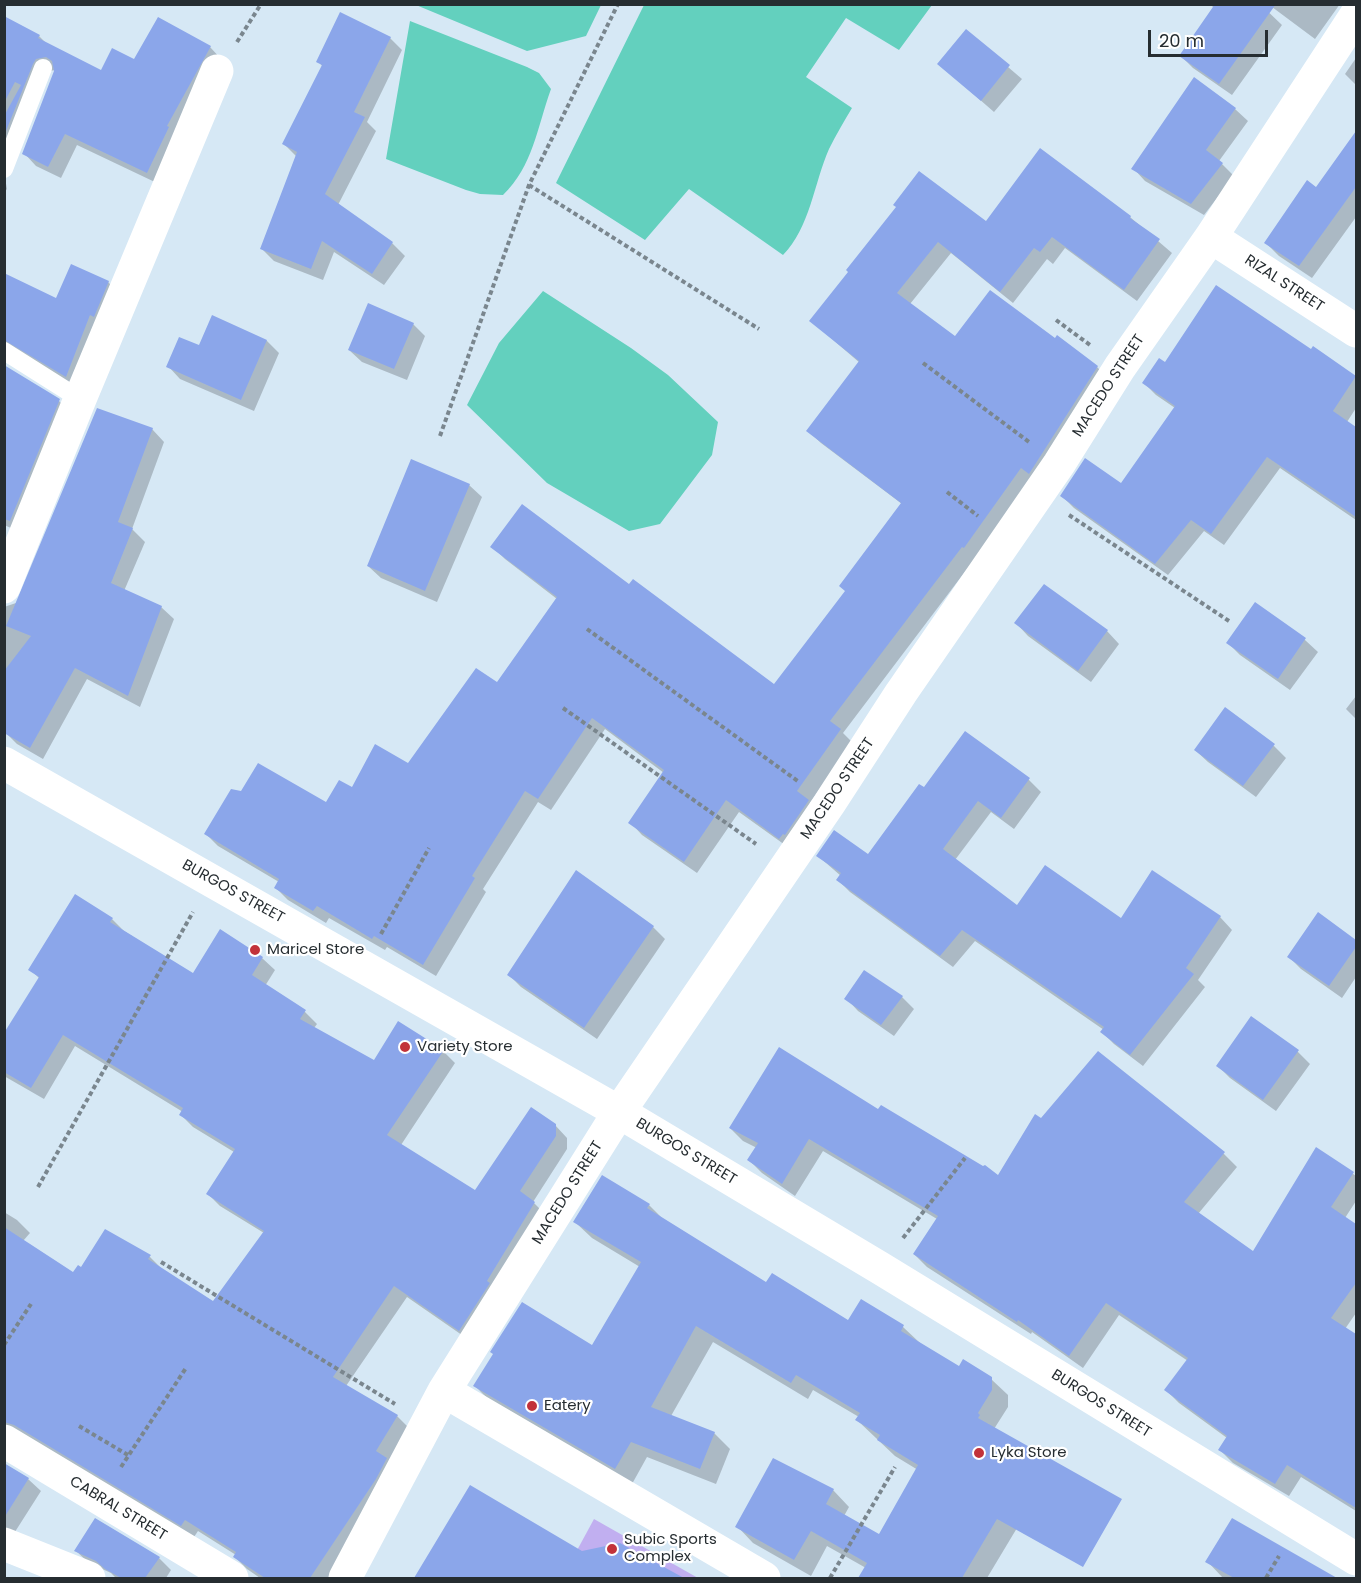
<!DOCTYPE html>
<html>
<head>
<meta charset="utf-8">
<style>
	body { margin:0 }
	#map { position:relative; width:1361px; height:1583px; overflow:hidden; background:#d6e8f5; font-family:Poppins,sans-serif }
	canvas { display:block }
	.frame { position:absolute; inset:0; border:6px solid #262d31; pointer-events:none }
	.scale { position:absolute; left:1148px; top:30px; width:120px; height:27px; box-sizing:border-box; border:3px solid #262d31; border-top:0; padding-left:8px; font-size:18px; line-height:21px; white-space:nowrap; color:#262d31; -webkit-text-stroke:4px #fff; paint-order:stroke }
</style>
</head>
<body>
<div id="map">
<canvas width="1361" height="1583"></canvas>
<div class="frame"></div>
<div class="scale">20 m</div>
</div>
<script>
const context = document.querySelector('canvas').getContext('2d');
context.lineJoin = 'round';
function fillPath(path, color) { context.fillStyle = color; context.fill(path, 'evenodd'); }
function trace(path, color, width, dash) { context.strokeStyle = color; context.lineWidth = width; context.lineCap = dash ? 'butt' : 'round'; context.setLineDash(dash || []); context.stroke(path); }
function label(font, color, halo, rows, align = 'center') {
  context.font = font + ' Poppins,sans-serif'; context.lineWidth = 4.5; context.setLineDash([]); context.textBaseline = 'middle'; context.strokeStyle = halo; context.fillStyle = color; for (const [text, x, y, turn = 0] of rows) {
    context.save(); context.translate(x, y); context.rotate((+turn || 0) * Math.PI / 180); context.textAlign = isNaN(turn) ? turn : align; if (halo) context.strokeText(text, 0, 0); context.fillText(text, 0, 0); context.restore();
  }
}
const green = new Path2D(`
	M594 1519 698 1578H562Z`);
const water = new Path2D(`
	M416 5H601L586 36 527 51Z
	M644 5V4L932 5 899 50 846 18 806 77 852 108C844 121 836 135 829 149 814 183 810 228 783 255L689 189 645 240 556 183Z
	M410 21 527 67 539 73 551 89C537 128 533 166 503 195L480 194 466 190 386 159Z
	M543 291 631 348 668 375 718 422 712 455 660 524 629 531 547 483 467 405 499 343Z`);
const shadow = new Path2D(`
	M1210 4H1260L1282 25 1232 95 1193 68 1181 56 1214 8Z
	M1268 4H1340L1315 39Z
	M4 18 39 36 48 45 102 72 135 61 210 47 222 60 159 184 77 145 61 178 36 166 24 153 56 70 49 71 44 76 5 178 7 189 4 193Z
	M966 31 1022 79 994 112 939 64Z
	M390 38 402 50 367 122 376 131 338 205 392 243 405 256 384 285 334 252 323 280 274 261 262 249 296 156 284 144 323 67 318 61Z
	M1356 58V85L1345 74Z
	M1194 79 1235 109 1248 121 1219 161 1234 176 1204 215 1145 181 1133 168Z
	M1354 137 1356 139V217L1312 278 1279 256 1266 243 1317 189Z
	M1130 217 1172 253 1137 301 1065 248 1053 264 1047 259 1013 303 951 253 910 304 955 338 1055 341 1058 337 1097 367 1110 380 843 733 852 742 810 803 820 813 792 850 739 812 697 873 642 835 630 822 664 773 605 729 551 810 538 802 483 889 486 892 436 976 387 947 385 950 329 918 326 923 288 900 276 888 279 882 218 846 206 834 326 804 352 789 409 765 497 684 557 599 505 559 492 546 630 587 774 686 847 592 902 504 821 443 808 431 860 363 811 321 850 272 986 223Z
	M4 275 56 300 108 282 120 294 79 388 6 358V367L59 401 71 413 23 533 4 525Z
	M213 317 267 341 279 353 254 411 180 379 168 366 199 347Z
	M413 324 425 336 407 380 362 362 349 350Z
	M1313 348 1356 378V408L1347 422 1356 429V520L1280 468 1224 545 1204 531 1168 575 1074 508 1062 496 1121 485 1175 408 1156 395 1144 383 1165 364 1311 351Z
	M152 429 164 442 132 529 145 542 124 591 161 607 174 619 140 707 87 679 43 759 17 744 5 732 4 607 16 603Z
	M469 485 482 497 437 602 381 578 368 566Z
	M1255 604 1305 640 1318 652 1290 690 1240 655 1228 643Z
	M1016 623 1107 631 1119 644 1091 682 1028 636Z
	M1356 696V719L1346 709Z
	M965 734 1029 780 1041 792 1014 829 991 812 955 860 1017 907 1121 920 1220 917 1232 930 1198 980 1205 987 1143 1066 1114 1044 1102 1032 1104 1030 975 941 953 967 850 892 838 880 841 876 818 856 868 857 925 789Z
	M1274 746 1286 758 1256 797 1208 762 1195 750Z
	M1318 914 1356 941V977L1342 998 1301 969 1289 957Z
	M112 919 124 931 193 975 220 932 262 958 275 970 265 986 305 1012 317 1024 314 1028 374 1062 443 1051 455 1063 401 1145 475 1192 555 1125 567 1138V1149L533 1202 546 1215 472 1342 407 1297 346 1386 397 1416 410 1429 330 1578H260L247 1569 235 1557 236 1555 198 1531 194 1537 4 1425V1212L17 1220 30 1233 23 1241 74 1274 81 1269 105 1231 150 1257 162 1269 213 1303 264 1233 220 1206 208 1194 234 1152 193 1127 181 1115 183 1112 75 1046 44 1099 4 1076V1036L40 979 30 969Z
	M653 927 665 939 597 1039 521 987 509 975Z
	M865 972 902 997 914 1009 894 1036 858 1011 846 998Z
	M1252 1018 1298 1052 1310 1064 1276 1111 1230 1078 1218 1066Z
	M1099 1053 1224 1154 1237 1167 1198 1214 1253 1253 1317 1149 1356 1176V1201L1345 1218 1356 1226V1313L1345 1329 1356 1336V1511L1301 1477 1289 1496 1233 1463 1220 1450 1227 1438 1179 1403 1166 1390 1188 1361 1119 1315 1083 1368 1032 1332 1031 1334 927 1267 914 1254 937 1219 823 1151 795 1196 762 1173 749 1160 757 1148 743 1141 730 1128 878 1111 998 1177 1042 1120Z
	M649 1205 666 1222 766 1285 848 1322 861 1301 903 1327 920 1343 959 1368 991 1379 1008 1395V1407L994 1429 1020 1523 987 1578H860L866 1568 827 1546 811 1576 753 1543 737 1526 774 1460 833 1490 849 1507 844 1516 879 1536 918 1470 895 1456 857 1420 859 1417 813 1390 808 1399 713 1342 671 1416 714 1433 730 1449 716 1484 647 1457 632 1484 491 1402 475 1386 592 1347 640 1267 592 1238 575 1222Z
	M4 1465 28 1479 41 1491 13 1535 4 1530Z
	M470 1487 582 1553 660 1567 672 1578H416Z
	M1233 1520 1334 1578H1223L1207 1561Z
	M76 1551 159 1558 171 1570 166 1578H116L111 1573 89 1563Z`);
const building = new Path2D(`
	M1215 4H1276L1219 84 1179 56Z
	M340 12 391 37 354 112 365 117 325 194 393 242 372 274 322 241 311 269 260 249 297 152 282 144 322 65 316 62Z
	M4 16 40 35 38 38 101 70 112 48 134 59 158 17 211 46 167 126 169 127 147 173 65 134 48 167 22 154 54 71 52 61 46 57 36 59 33 64 4 136V116L21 85 15 82 4 103Z
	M966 29 1010 65 981 101 937 64Z
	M1194 77 1236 108 1206 150 1223 163 1191 204 1131 169Z
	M1356 131V187L1299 266 1264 243 1307 180 1316 187Z
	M1040 148 1131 216 1130 218 1160 239 1124 290 1052 237 1040 252 1034 248 1000 292 938 242 897 293 955 336 990 290 1055 338 1057 335 1098 366 1029 474 1021 468 964 548 962 547 830 721 841 729 797 791 809 800 785 835 783 834 779 839 726 800 684 862 628 823 664 770 592 718 538 799 525 791 472 876 475 878 423 965 374 936 372 939 317 906 313 911 274 888 279 879 204 834 231 789 241 791 258 763 326 802 339 780 352 787 375 744 408 763 476 668 497 682 557 597 490 547 522 504 629 584 633 579 774 684 845 591 839 586 901 503 806 431 859 361 809 321 848 272 846 270 896 207 893 205 919 171 986 221Z
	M71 264 109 281 94 317 90 315 66 377 4 340V273L56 298Z
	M1216 285 1311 349 1313 346 1356 376 1333 411 1356 427V517L1267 457 1211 534 1191 520 1155 564 1060 496 1085 458 1121 483 1175 406 1142 383 1159 358 1165 362Z
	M368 303 414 323 394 369 348 350Z
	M212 315 267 340 241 400 166 367 179 337 199 345Z
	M4 365 60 399 10 521 4 519Z
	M97 408 153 428 118 522 133 528 111 583 162 606 128 696 75 668 30 748 4 733V671L31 636 6 626Z
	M411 459 470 484 425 591 367 566Z
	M1044 584 1108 630 1078 671 1014 623Z
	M1255 602 1306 638 1278 679 1226 643Z
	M1225 707 1275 744 1243 786 1194 750Z
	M965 731 1030 778 1001 818 978 801 943 849 1017 905 1045 865 1121 918 1152 870 1221 916 1186 968 1194 974 1130 1055 1100 1032 1104 1027 962 930 940 956 836 880 841 873 816 856 834 830 868 854 919 784 924 787Z
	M576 870 654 926 584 1028 507 975Z
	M75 894 113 918 110 922 193 973 220 929 263 957 252 975 306 1010 300 1019 374 1060 398 1021 444 1050 387 1135 475 1190 531 1107 556 1124V1136L520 1191 535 1202 487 1281 490 1283 459 1331 394 1286 333 1377 398 1415 376 1451 387 1458 376 1479 310 1578H265L233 1557 236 1552 185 1520 181 1526 14 1425 4 1422V1227L73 1272 78 1265 81 1267 105 1229 151 1255 148 1259 213 1301 264 1231 206 1194 235 1149 179 1115 183 1108 63 1035 31 1088 4 1072V1033L39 977 28 970Z
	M1318 912 1356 940V947L1329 986 1287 957Z
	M864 970 903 996 881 1025 844 999Z
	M1251 1016 1299 1050 1263 1100 1216 1066Z
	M779 1047 878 1109 881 1105 983 1166 985 1165 998 1175 1035 1114 1041 1118 1098 1051 1225 1152 1184 1202 1253 1251 1316 1147 1354 1172 1331 1207 1356 1224V1283L1331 1318 1356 1334V1508L1287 1465 1275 1484 1218 1450 1227 1436 1164 1390 1188 1358 1106 1303 1069 1356 1018 1320 1017 1322 913 1254 938 1216 809 1139 782 1184 747 1160 758 1143 729 1128Z
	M602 1175 650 1204 647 1208 766 1282 772 1273 848 1320 861 1299 904 1325 901 1331 959 1366 963 1359 992 1377V1390L978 1413 980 1415 978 1418 1122 1499 1083 1567 997 1519 962 1578H858L867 1563 811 1531 794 1560 735 1527 773 1458 834 1489 826 1504 879 1534 918 1465 877 1440 880 1435 855 1420 860 1413 796 1375 791 1383 696 1326 651 1407 715 1432 700 1469 631 1442 615 1469 473 1386 493 1354 490 1352 522 1302 592 1345 641 1262 573 1222Z
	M4 1463 29 1478 4 1518Z
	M470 1485 582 1551 620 1543 684 1578H414Z
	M95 1518 160 1557 145 1578H121L105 1569 96 1561 74 1551Z
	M1232 1518 1337 1578H1234L1205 1562Z`);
const path = new Path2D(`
	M237 42 261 4
	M529 185 759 329
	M1056 320 1090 345
	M923 363 1029 442
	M440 436 529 185 618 4
	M947 492 978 516
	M1069 515 1229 621
	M587 629 799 782
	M563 708 756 844
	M381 934 429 848
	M38 1187 193 912
	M903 1238 965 1158
	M161 1262 395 1404
	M4 1345 31 1304
	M79 1426 128 1455
	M121 1467 186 1368
	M830 1578 895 1467
	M1266 1578 1279 1556`);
const service = new Path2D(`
	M4 169 43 68
	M4 351 80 399`);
const minor = new Path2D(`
	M1211 237 1356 331
	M4 587 80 399 217 71
	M444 1391 764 1578
	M4 1441 232 1578
	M4 1544 89 1578
	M345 1578 444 1391 619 1112 829 804 901 693 1059 464 1120 367 1211 237 1356 15`);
const tertiary = new Path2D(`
	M4 763 619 1112 880 1268 1356 1559`);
const markers = [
	[255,950,6,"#c2323a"],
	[405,1047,6,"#c2323a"],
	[532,1406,6,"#c2323a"],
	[979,1453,6,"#c2323a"],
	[612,1549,6,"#c2323a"]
];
const streetNames = [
	["RIZAL STREET",1284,284,33],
	["MACEDO STREET",1109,386,-57],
	["MACEDO STREET",838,789,-56],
	["BURGOS STREET",233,892,29],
	["BURGOS STREET",686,1152,31],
	["MACEDO STREET",568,1193,-58],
	["BURGOS STREET",1101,1404,32],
	["CABRAL STREET",118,1509,31]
];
const poiNames = [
	["Maricel Store",267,950],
	["Variety Store",417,1047],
	["Eatery",544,1406],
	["Lyka Store",991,1453],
	["Subic Sports",624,1540],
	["Complex",624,1557]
];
fillPath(green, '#c1aff0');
fillPath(water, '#63d0be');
fillPath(shadow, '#0003');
fillPath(building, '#8ba6ea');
trace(path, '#7a868e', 4, [4.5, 3]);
trace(service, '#fff', 18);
trace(minor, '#fff', 33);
trace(tertiary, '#fff', 33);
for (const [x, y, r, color] of markers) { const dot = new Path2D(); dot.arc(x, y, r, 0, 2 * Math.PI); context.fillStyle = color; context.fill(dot); trace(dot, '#fff', 2); }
label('15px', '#262d31', '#fff', streetNames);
label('15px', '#262d31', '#fff', poiNames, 'left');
</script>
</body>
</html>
